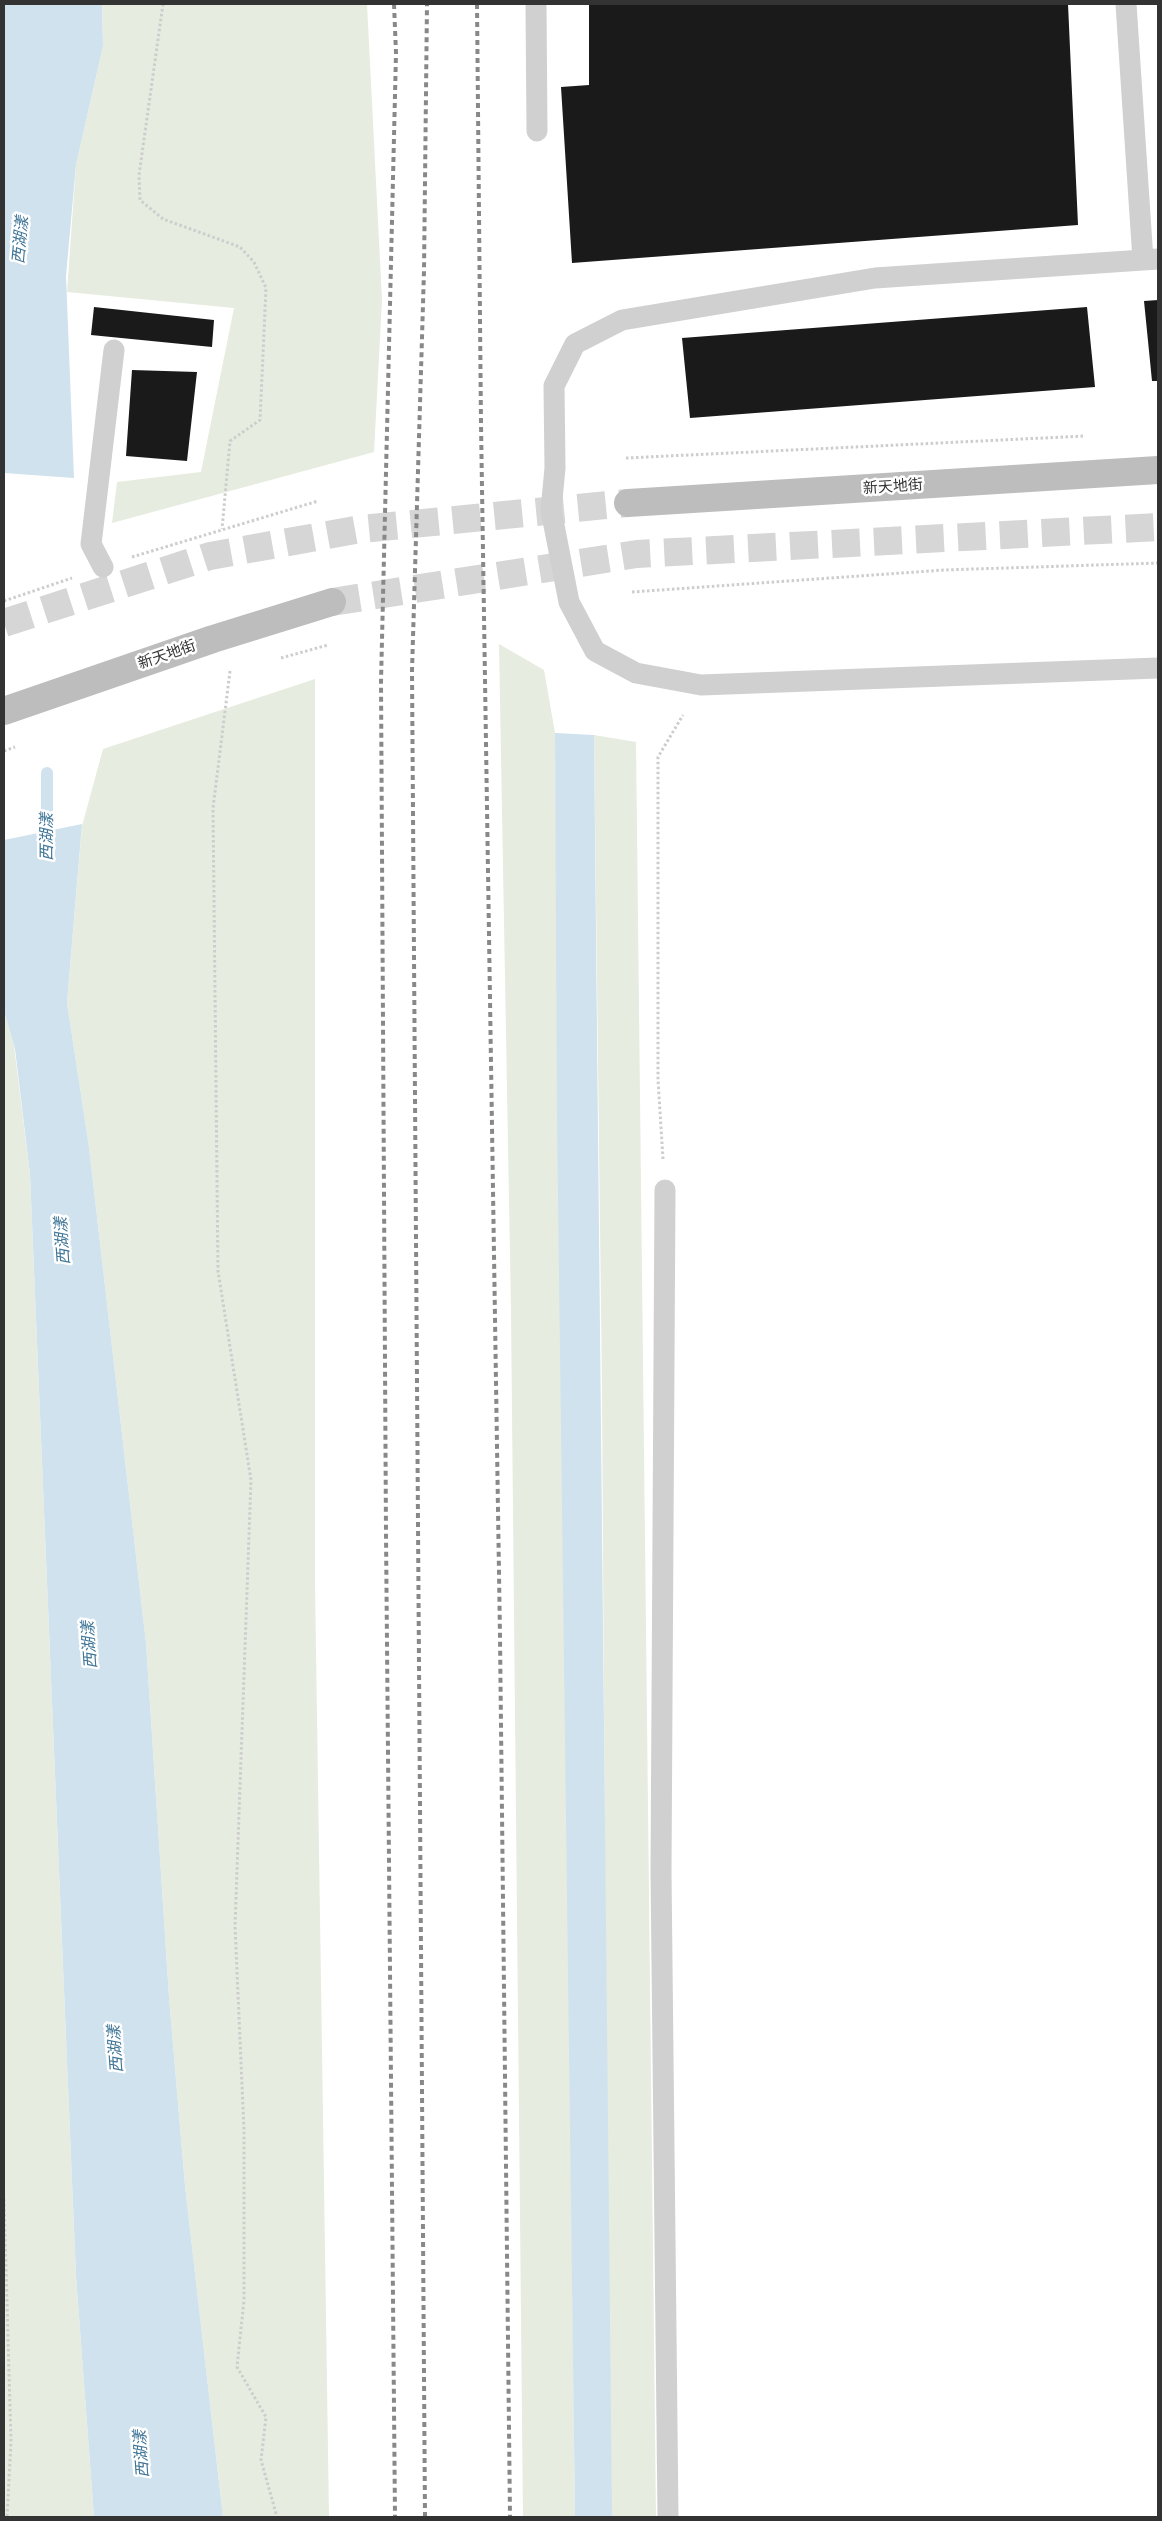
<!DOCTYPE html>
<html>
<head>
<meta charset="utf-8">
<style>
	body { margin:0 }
	#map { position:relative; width:1162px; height:2521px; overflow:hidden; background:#fff; font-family:"Noto Sans",sans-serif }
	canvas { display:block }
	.frame { position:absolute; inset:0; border:5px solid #333; pointer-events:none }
</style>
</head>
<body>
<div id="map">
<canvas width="1162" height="2521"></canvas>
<div class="frame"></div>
</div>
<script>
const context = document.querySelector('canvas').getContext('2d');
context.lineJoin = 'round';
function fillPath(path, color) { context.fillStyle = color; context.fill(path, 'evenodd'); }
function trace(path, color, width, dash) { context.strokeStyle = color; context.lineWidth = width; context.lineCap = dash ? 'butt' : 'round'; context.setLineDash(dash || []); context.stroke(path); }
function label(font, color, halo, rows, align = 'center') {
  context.font = font + ' "Noto Sans","Noto Sans SC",sans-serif'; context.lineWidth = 5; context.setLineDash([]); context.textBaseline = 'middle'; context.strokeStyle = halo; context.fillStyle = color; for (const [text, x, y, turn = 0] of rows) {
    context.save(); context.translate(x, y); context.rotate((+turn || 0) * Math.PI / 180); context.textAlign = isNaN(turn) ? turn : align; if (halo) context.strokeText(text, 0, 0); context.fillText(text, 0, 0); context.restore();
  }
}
const green = new Path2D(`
	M102 4H367L382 300 374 452 112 523 117 482 201 472 234 308 67 292 76 165 103 46Z
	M499 644 544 670 555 733 575 2517H523L511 1310Z
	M315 679V1584L329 2517H223L185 2186 169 1997 146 1643 89 1147 67 1003 82 826 103 749Z
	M594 735 636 742 656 2517H609L602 1387Z
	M4 1011 14 1046 30 1174 76 2276 94 2517H4Z`);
const water = new Path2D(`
	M4 4H102L103 46 76 165 66 276 74 478 4 473Z
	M555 733 594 735 612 2517H575L557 1118Z
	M82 824 67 1003 89 1147 146 1643 169 1997 185 2186 223 2517H94L76 2276 30 1174 15 1049 4 1011V840Z`);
const stream = new Path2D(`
	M47 773V848`);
const building = new Path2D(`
	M589 4H1068L1078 225 572 263 561 87 589 85Z
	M1158 300V381H1152L1144 301Z
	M94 307 214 320 212 347 91 335Z
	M1087 307 1095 387 690 418 682 338Z
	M132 370 197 372 187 461 126 456Z`);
const secondaryTunnel = new Path2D(`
	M332 602 637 554 1158 527
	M4 623 210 556 361 529 628 503`);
const path = new Path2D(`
	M163 4 139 175 140 200 163 219 240 247 254 262 266 288 260 420 230 441 222 529
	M626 458 1085 436
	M132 557 318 501
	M632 592 944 570 1158 563
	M4 601 72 578
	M281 658 328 645
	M230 671 213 808 218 1271 251 1480 235 1926 244 2130V2300L237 2367 266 2417 261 2460 277 2517
	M4 751 15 747
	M663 1159 658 1080V757L683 715
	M4 2199 11 2442 7 2517`);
const service = new Path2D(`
	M536 4 537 131
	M1126 4 1143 260
	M1158 259 875 278 622 320 575 344 554 386 555 468 551 510 569 602 595 651 636 673 701 685 1158 668
	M103 567 91 544 114 350
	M665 1190 661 1871 668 2517`);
const secondary = new Path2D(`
	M628 503 1158 470
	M4 711 213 639 332 602`);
const rail = new Path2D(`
	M394 4 396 53 381 682 386 1534 395 2517
	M477 4 481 424 500 1637 510 2517
	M425 2517 412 671 424 271 427 4`);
const streetNames = [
	["新天地街",893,487,-4],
	["新天地街",167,655,-19]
];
const waterNames = [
	["西湖漾",21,240,-85],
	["西湖漾",47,837,-90],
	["西湖漾",63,1241,-94],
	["西湖漾",90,1645,-94],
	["西湖漾",116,2049,-94],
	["西湖漾",142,2454,-94]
];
fillPath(green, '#e6ecdf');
fillPath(water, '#cfe2ee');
trace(stream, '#cfe2ee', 12);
fillPath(building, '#1a1a1a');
trace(secondaryTunnel, '#d6d6d6', 28, [28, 14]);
trace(path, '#cdcdcd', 3, [2.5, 2.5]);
trace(service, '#d0d0d0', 21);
trace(secondary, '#bdbdbd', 28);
trace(rail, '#888', 4, [5, 4]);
label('15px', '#333', '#fff', streetNames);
label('italic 16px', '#3f7597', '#fff', waterNames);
</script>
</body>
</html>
